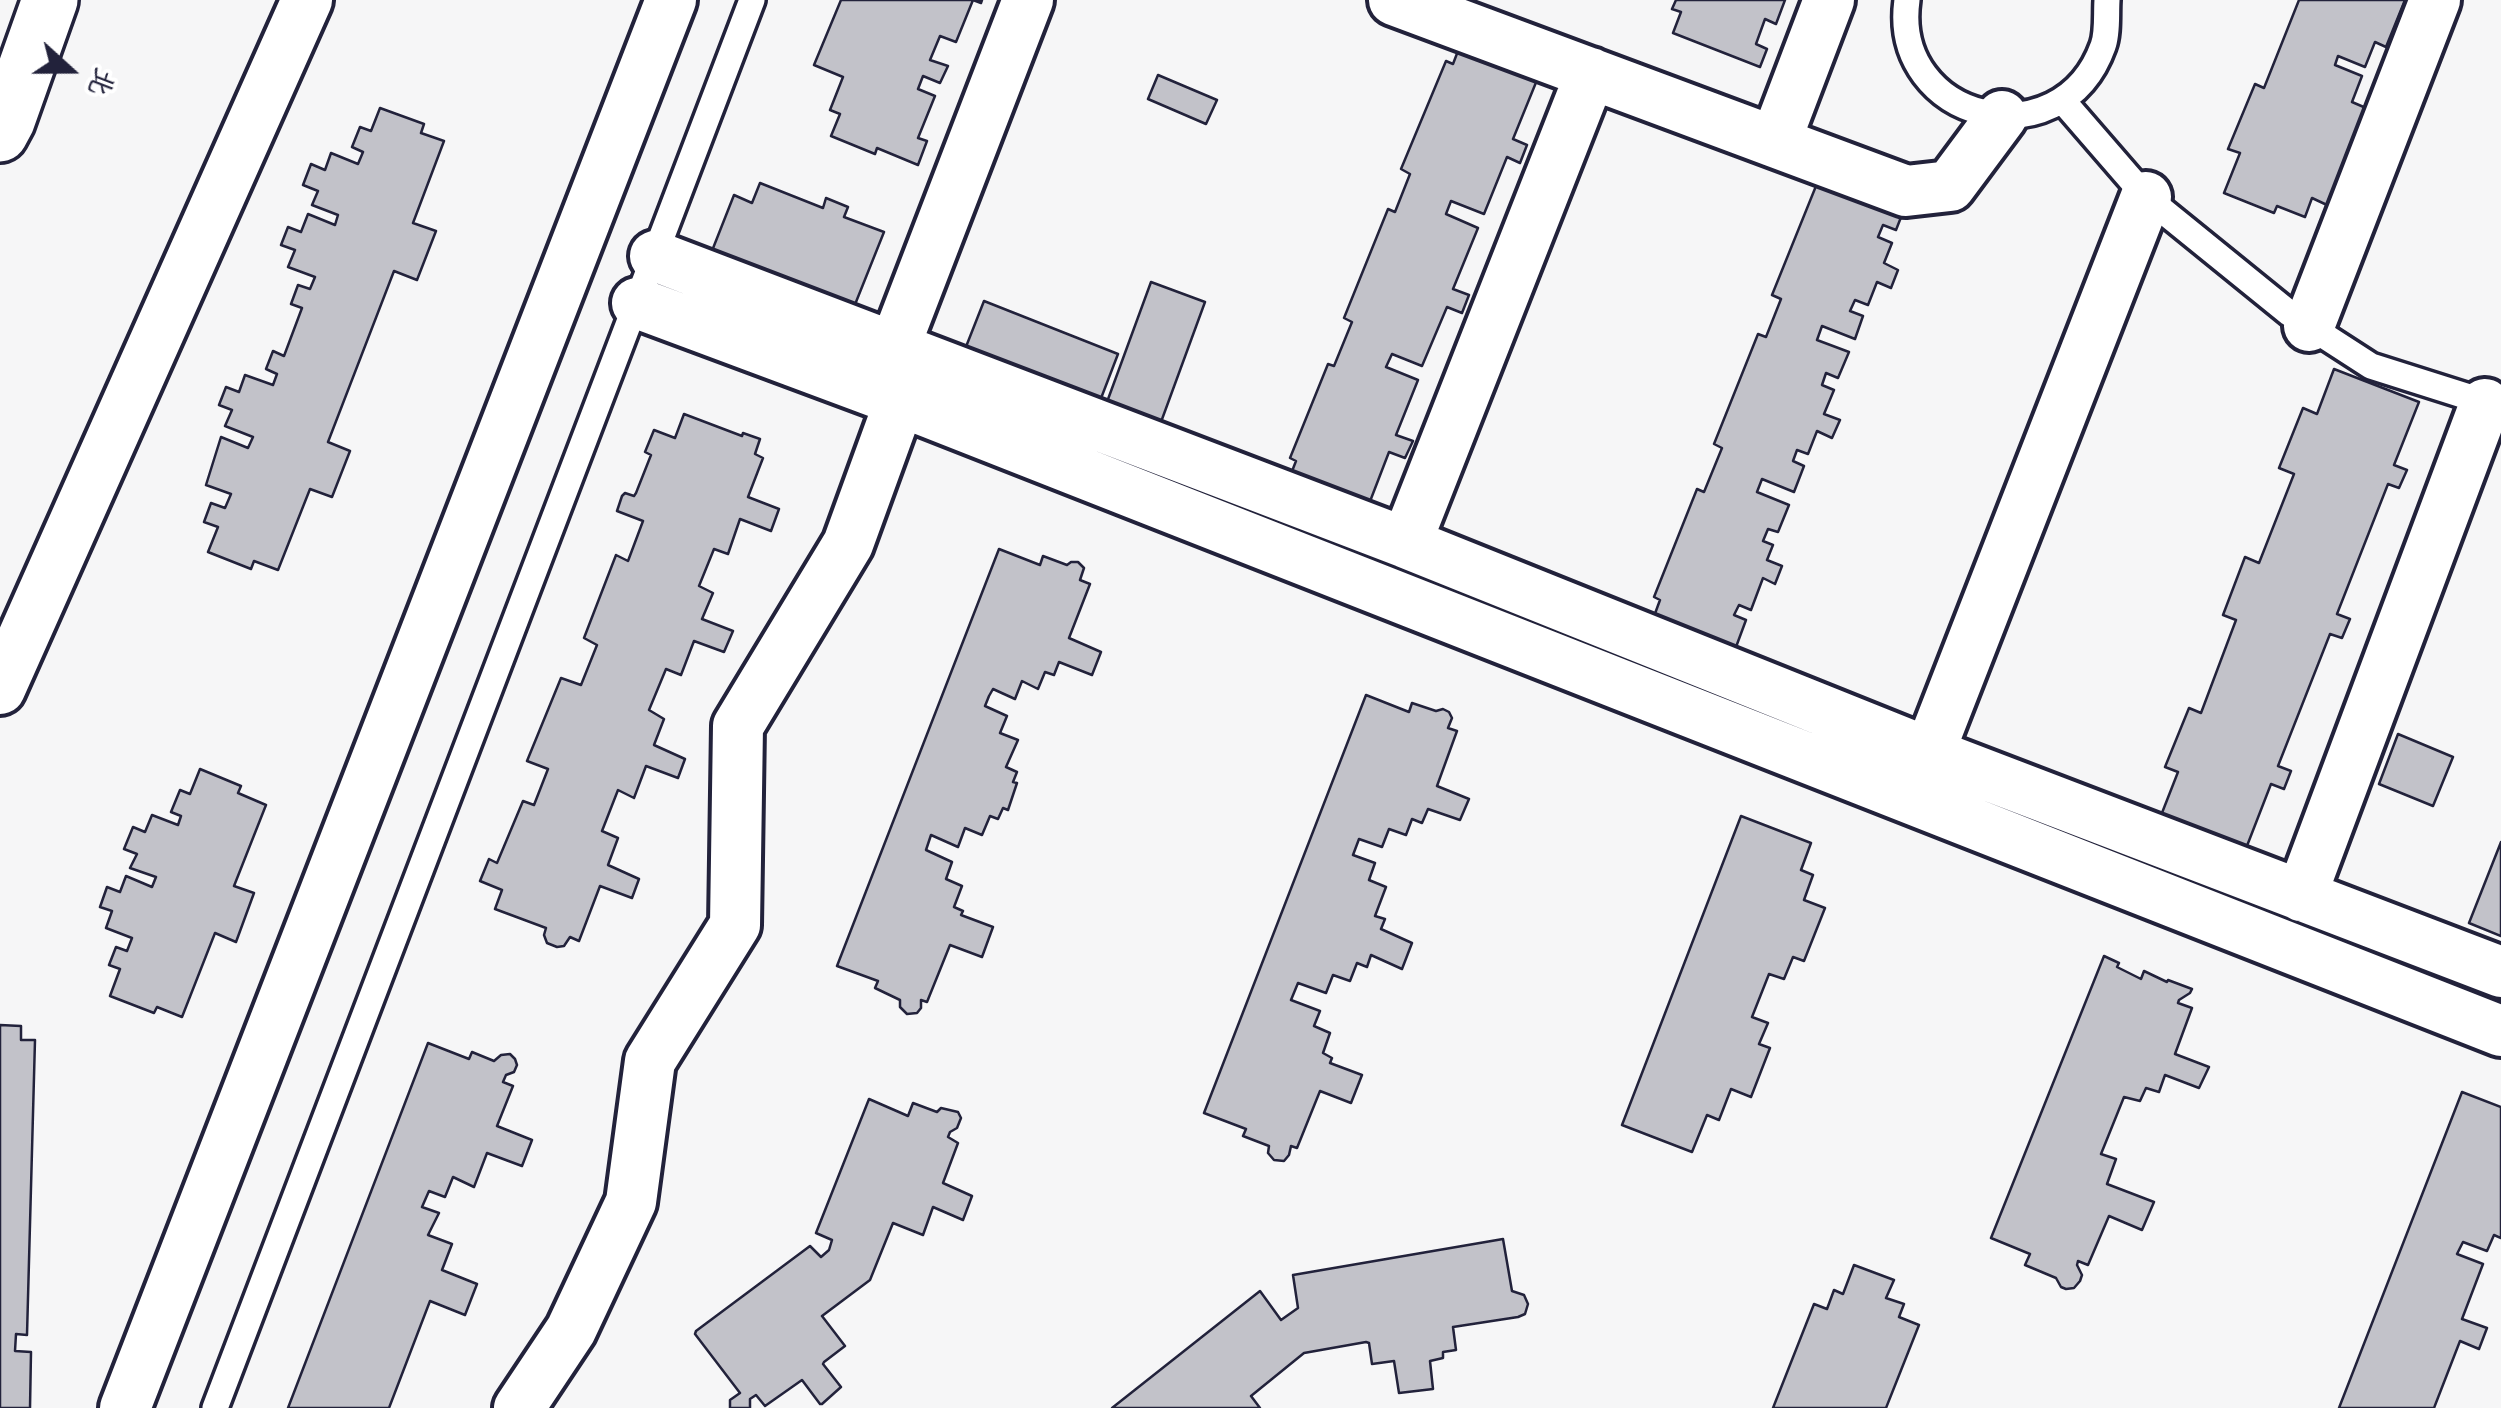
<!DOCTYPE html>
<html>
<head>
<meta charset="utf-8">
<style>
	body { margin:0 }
	#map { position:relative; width:2501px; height:1408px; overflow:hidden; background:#f6f6f7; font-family:Dekko,"LXGW WenKai TC",sans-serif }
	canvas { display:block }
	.north { position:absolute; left:20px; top:20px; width:100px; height:100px; -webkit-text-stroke:8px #fff; paint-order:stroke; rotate:111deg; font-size:28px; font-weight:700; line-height:40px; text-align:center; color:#22223b }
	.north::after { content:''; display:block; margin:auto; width:35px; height:45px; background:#22223b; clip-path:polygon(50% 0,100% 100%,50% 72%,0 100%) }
</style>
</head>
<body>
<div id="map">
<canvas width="2501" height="1408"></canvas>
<div class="north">北</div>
</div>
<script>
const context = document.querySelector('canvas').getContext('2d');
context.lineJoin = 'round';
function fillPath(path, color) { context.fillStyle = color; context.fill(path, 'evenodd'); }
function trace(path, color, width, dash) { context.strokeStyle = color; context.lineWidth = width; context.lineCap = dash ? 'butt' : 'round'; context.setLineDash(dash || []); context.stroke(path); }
const building = new Path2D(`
	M841 0H982L981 3 973 0 956 42 940 36 930 60 948 66 940 83 923 76 918 89 935 96 918 138 927 141 918 165 877 148 875 154 831 136 840 114 830 110 843 77 814 65Z
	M1676 0H1785L1776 24 1765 19 1756 44 1767 49 1760 67 1673 33 1681 12 1672 9Z
	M2299 0H2405L2386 47 2375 42 2365 67 2338 56 2335 65 2362 76 2352 102 2366 108 2327 205 2312 198 2305 217 2277 206 2274 213 2224 193 2240 153 2228 149 2255 84 2264 88Z
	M1461 43 1504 67 1537 80 1513 139 1527 145 1520 163 1507 157 1484 214 1451 201 1446 214 1478 228 1453 289 1469 295 1462 313 1447 307 1422 366 1392 354 1386 367 1418 380 1396 435 1413 441 1405 458 1389 452 1369 504 1289 479 1296 461 1290 458 1328 364 1334 366 1352 322 1344 318 1388 209 1395 212 1410 174 1401 169 1446 61 1453 64Z
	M1158 75 1217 100 1206 124 1148 99Z
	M380 108 424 124 421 133 444 141 413 223 436 231 417 280 394 271 328 442 350 451 332 497 310 489 278 570 254 561 251 569 208 552 218 527 204 522 211 503 225 508 231 494 206 485 221 437 248 448 253 437 225 426 232 410 219 405 226 387 239 392 245 375 273 385 277 374 266 369 273 351 284 356 302 308 291 304 298 285 310 289 315 277 288 267 295 250 281 245 288 227 301 232 308 214 335 225 338 215 312 205 318 191 303 185 311 164 325 170 331 153 358 164 363 152 352 147 360 127 371 131Z
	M1832 168 1905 207 1896 230 1883 225 1878 237 1892 243 1884 263 1898 270 1891 288 1877 282 1868 305 1855 300 1850 311 1863 316 1855 339 1822 326 1817 340 1849 352 1838 378 1826 373 1822 385 1834 390 1824 414 1840 420 1832 438 1817 431 1808 454 1797 450 1793 461 1804 466 1794 492 1762 479 1757 492 1789 505 1778 532 1768 529 1763 541 1773 545 1767 560 1782 566 1775 584 1763 578 1751 610 1739 605 1734 615 1746 620 1736 647 1702 633 1700 638 1653 619 1660 600 1654 597 1697 489 1704 492 1722 448 1714 444 1758 334 1766 337 1781 299 1772 295 1816 186 1824 189Z
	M760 183 823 208 826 198 848 207 844 217 884 232 850 317 708 261 734 195 752 203Z
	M1151 282 1205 302 1161 422 1107 402Z
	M984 301 1118 354 1095 414 960 362Z
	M2334 369 2419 402 2394 465 2407 470 2399 488 2388 484 2337 614 2350 619 2342 638 2330 634 2278 766 2291 771 2284 789 2271 784 2245 851 2160 818 2178 772 2165 767 2189 708 2201 713 2236 620 2223 615 2245 557 2259 563 2294 474 2279 468 2303 408 2317 414Z
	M684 414 742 436 743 433 760 439 755 454 763 458 748 497 779 509 771 531 740 519 728 554 714 549 699 586 713 593 702 619 733 631 724 652 694 641 681 675 666 669 649 710 664 719 654 745 685 759 678 778 646 766 634 798 618 790 602 831 618 838 608 865 639 879 632 898 600 886 579 941 570 937 564 946 557 947 547 943 544 935 546 928 495 909 502 890 480 881 489 859 497 863 523 801 534 805 548 769 527 761 561 678 581 685 597 645 584 638 616 555 628 561 643 521 617 511 622 496 625 493 634 496 636 493 651 455 645 452 654 430 675 438Z
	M999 549 1040 565 1043 556 1067 565 1071 562H1078L1084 568 1080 580 1090 584 1069 638 1101 652 1092 675 1059 662 1054 675 1045 672 1038 689 1022 681 1015 699 993 689 989 696 985 706 1007 716 1000 733 1018 740 1006 767 1017 772 1013 782 1017 783 1008 810 1003 808 998 819 990 816 982 835 965 828 958 847 931 835 926 850 952 862 946 879 962 886 954 907 963 911 961 915 993 927 982 957 950 945 927 1002 921 1000V1008L917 1013 907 1014 900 1007V1000L875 988 878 981 837 966Z
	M1366 695 1409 712 1412 703 1436 711 1443 709 1449 712 1452 718 1448 728 1457 731 1437 786 1469 799 1460 820 1428 809 1422 823 1412 819 1406 835 1389 829 1382 847 1359 839 1353 855 1375 863 1369 880 1386 887 1375 916 1385 919 1381 929 1412 943 1402 969 1371 955 1367 967 1357 963 1350 981 1333 975 1326 993 1298 983 1291 1000 1320 1011 1314 1026 1330 1033 1323 1053 1332 1058 1330 1063 1362 1075 1351 1103 1320 1091 1297 1148 1291 1146 1289 1155 1284 1161 1274 1160 1268 1153 1269 1146 1243 1136 1246 1129 1204 1113Z
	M2398 734 2453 757 2433 806 2379 784Z
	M200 769 241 786 238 793 266 805 234 886 254 893 236 942 215 933 182 1017 157 1007 154 1013 110 996 120 969 109 965 116 947 127 951 132 938 106 928 112 911 100 907 107 887 120 892 126 876 152 887 156 877 130 868 137 854 124 849 133 827 145 832 152 815 178 825 181 816 171 812 180 790 190 794Z
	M1741 816 1811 843 1801 870 1813 875 1804 900 1825 908 1804 961 1793 957 1784 979 1769 974 1752 1017 1768 1023 1759 1044 1770 1048 1751 1097 1731 1089 1719 1120 1707 1115 1692 1152 1622 1125Z
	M2501 842V936L2469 923Z
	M2104 956 2119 963 2117 967 2141 979 2144 971 2167 982 2168 980 2192 989 2190 993 2179 1000 2178 1003 2192 1008 2175 1054 2209 1067 2199 1088 2165 1075 2159 1092 2146 1088 2140 1101 2124 1097 2101 1154 2116 1159 2107 1184 2154 1202 2142 1230 2109 1216 2088 1265 2078 1261 2077 1265 2082 1275 2080 1281 2074 1288 2066 1289 2061 1287 2056 1278 2025 1265 2030 1254 1991 1238Z
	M0 1025 21 1026V1040H35L27 1335 16 1334 15 1351 31 1352 30 1408H0Z
	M428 1043 469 1059 472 1052 494 1061 501 1055 510 1054 515 1059 517 1065 514 1072 506 1075 503 1082 513 1086 497 1126 532 1140 522 1166 487 1153 474 1187 453 1177 445 1197 429 1191 422 1207 439 1213 428 1235 452 1244 442 1270 477 1284 465 1315 430 1301 389 1408H288Z
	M2462 1092 2501 1107V1238L2494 1235 2487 1251 2463 1242 2457 1254 2483 1264 2462 1319 2487 1328 2479 1349 2460 1341 2434 1408H2339Z
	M869 1099 908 1116 913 1103 937 1112 941 1108 958 1112 961 1118 957 1128 950 1132 948 1137 958 1143 943 1183 972 1196 963 1220 933 1207 923 1235 893 1223 870 1280 822 1316 845 1346 824 1362 823 1364 841 1387 822 1404H820L802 1380 765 1406 756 1395 750 1399V1408H730V1400L740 1393 695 1334 696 1331 810 1246 821 1257 829 1250 832 1240 816 1233Z
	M1503 1239 1512 1291 1524 1295 1528 1304 1525 1314 1518 1317 1453 1327 1456 1350 1443 1352V1358L1430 1361 1433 1389 1399 1393 1394 1361 1372 1364 1369 1343 1366 1342 1304 1353 1251 1396 1260 1408H1112L1260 1291 1281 1320 1298 1308 1293 1275Z
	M1854 1265 1894 1280 1886 1298 1904 1304 1899 1317 1919 1325 1886 1408H1773L1814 1304 1827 1309 1834 1290 1843 1294Z`);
const service = new Path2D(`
	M1907 0C1890 121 2061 163 2103 46 2108 33 2106 14 2107 0
	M2062 100 2146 197 2289 313 2371 366 2491 404
	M215 1408 752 0`);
const minor = new Path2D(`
	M1394 0 1906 191 1950 186 2002 116
	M1591 73 1406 543 1929 753
	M1775 142 1829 0
	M2146 197 1929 753 2501 972
	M655 256 1406 543
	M637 303 900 401 2501 1031
	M2309 326 2435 0
	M894 348 1028 0
	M0 689 307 0
	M2301 896 2485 404
	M125 1408 671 0
	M519 1408 571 1330 631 1202 650 1061 735 925 738 726 848 544 900 401`);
const trunk = new Path2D(`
	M0 134 7 121 50 0`);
fillPath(building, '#c2c2c9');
trace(building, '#22223b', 2.5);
trace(service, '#22223b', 32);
trace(minor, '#22223b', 58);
trace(trunk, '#22223b', 62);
trace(service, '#fff', 25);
trace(minor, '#fff', 50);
trace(trunk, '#fff', 55);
</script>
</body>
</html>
